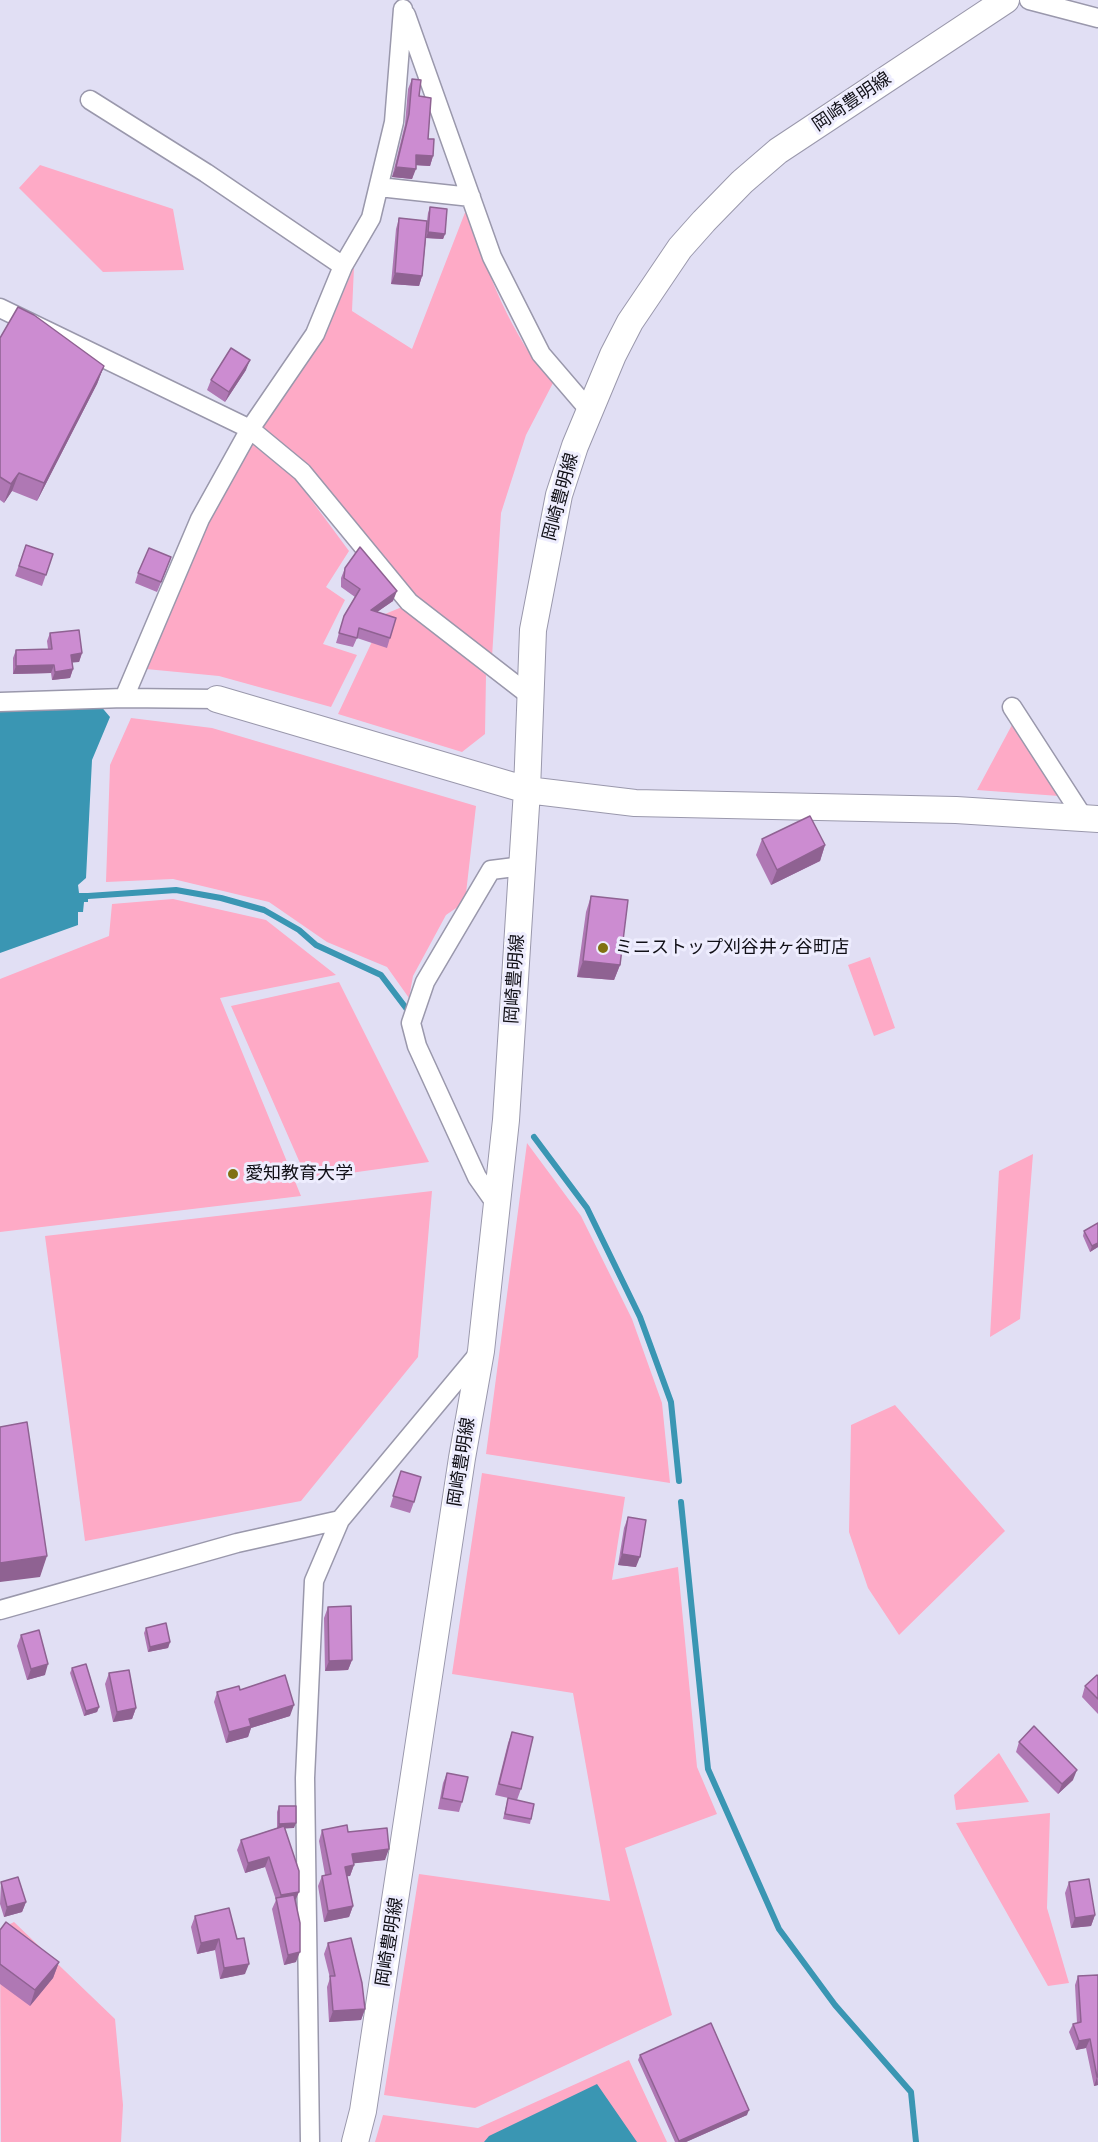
<!DOCTYPE html>
<html>
<head>
<meta charset="utf-8">
<style>
	body { margin:0 }
	canvas { display:block; background:#e1dff4 }
</style>
</head>
<body>
<canvas width="1098" height="2142"></canvas>
<script>
const context = document.querySelector('canvas').getContext('2d');
context.lineJoin = 'round';
function fillPath(path, color) { context.fillStyle = color; context.fill(path, 'evenodd'); }
function trace(path, color, width, dash) { context.strokeStyle = color; context.lineWidth = width; context.lineCap = dash ? 'butt' : 'round'; context.setLineDash(dash || []); context.stroke(path); }
function label(font, color, halo, rows, align = 'center') {
  context.font = font + ' "PT Sans Narrow","Noto Sans JP",sans-serif'; context.lineWidth = 6; context.setLineDash([]); context.textBaseline = 'middle'; context.strokeStyle = halo; context.fillStyle = color; for (const [text, x, y, turn = 0] of rows) {
    context.save(); context.translate(x, y); context.rotate((+turn || 0) * Math.PI / 180); context.textAlign = isNaN(turn) ? turn : align; if (halo) context.strokeText(text, 0, 0); context.fillText(text, 0, 0); context.restore();
  }
}
const green = new Path2D(`
	M40 165 173 209 184 270 103 272 19 188Z
	M466 210C486 268 511 338 553 383L526 435 501 513 492 657 413 594 310 467 262 429 324 338 354 267 352 311 412 349Z
	M252 444 295 478 349 551 326 587 345 600 323 644 357 655 331 707 219 676 146 669 207 526Z
	M402 607 486 675 485 734 462 752 338 714 385 614Z
	M131 718 212 728 476 806 465 902 446 915 413 976 409 998 387 967 327 942 269 902 173 879 106 882 110 765Z
	M1013 723 1059 796 977 790Z
	M173 899 266 920 336 975 220 998 301 1196 0 1232V979L109 936 112 904Z
	M870 957 895 1028 874 1036 848 965Z
	M339 982 429 1162 307 1179 231 1006Z
	M527 1143 581 1216 632 1319 662 1403 670 1483 486 1454Z
	M1033 1154 1020 1319 990 1337 999 1171Z
	M432 1191 418 1357 301 1501 85 1541 45 1236Z
	M895 1405 1005 1531 899 1635 868 1588 849 1532 851 1425Z
	M482 1473 625 1497 612 1580 678 1567 697 1767 717 1814 625 1848 672 2015 475 2108 384 2095 419 1874 610 1901 573 1693 452 1674Z
	M999 1753 1029 1802 956 1810 954 1795Z
	M1050 1813 1047 1908 1069 1983 1048 1986 956 1823Z
	M14 1922 115 2019 123 2105 121 2142H1L0 1929Z
	M629 2060 667 2142H375L383 2115 478 2128Z`);
const water = new Path2D(`
	M99 704 110 717 92 760 86 878 78 885 79 893H88V902H84L83 912H78V925L0 953V712Z
	M597 2084 637 2142H484L489 2136Z`);
const stream = new Path2D(`
	M88 896 176 890 221 898 264 910 299 930 316 945 381 975 409 1012
	M534 1137 587 1208 640 1317 671 1402 679 1481
	M681 1502 708 1769 779 1929 835 2005 911 2092 916 2142`);
const street = new Path2D(`
	M1029 0 1098 18
	M406 15 492 257 541 354 589 410
	M90 100 206 173 343 266
	M379 187 471 197
	M0 308 250 429 302 472 409 602 529 695
	M124 698 200 519 250 429 315 334 343 266 371 218 394 122 403 9
	M0 702 124 698 217 699
	M1012 707 1083 817
	M496 1204 477 1177 417 1046 411 1023 425 982 491 870 523 866
	M0 1610 237 1543 340 1520
	M310 2142 305 1778 314 1581 340 1520 480 1352`);
const secondary = new Path2D(`
	M217 699 527 790 635 803 956 810 1098 819
	M355 2142 363 2111 462 1458 481 1351 506 1120 527 790 533 630 559 495 575 446 613 355 630 322 680 248 704 221 742 182 778 151 1006 0`);
const wall = new Path2D(`
	M412 79 419 96 428 139 433 156 430 166 416 165 412 179 392 177 405 124 408 89Z
	M430 207 445 234 443 239 426 238 422 276 419 286 391 284 396 229 399 218 427 221 428 213Z
	M0 338 104 366 97 384 37 501 12 491 4 503 0 500Z
	M246 370 225 402 207 390 211 380Z
	M26 545 53 554 42 586 15 576Z
	M167 568 157 592 135 583 138 573Z
	M345 568 393 601 377 612 390 638 387 648 357 638 353 647 336 643 344 616 355 597 341 587V578Z
	M50 633 82 653 79 662H72L73 669 70 678 52 680 51 673 13 674V658L16 650 48 649 47 641Z
	M762 839 825 845 820 861 771 885 756 855Z
	M591 896 620 965 614 980 577 977 586 912Z
	M1084 1231 1098 1247 1090 1252 1083 1236Z
	M401 1471 414 1502 410 1513 390 1507Z
	M628 1517 636 1567 618 1565 624 1528Z
	M328 1607 352 1660 348 1670 325 1671 324 1618Z
	M146 1628 170 1642 168 1648 148 1652 144 1633Z
	M21 1635 45 1675 27 1680 17 1646Z
	M72 1668 99 1707 97 1712 84 1716 70 1673Z
	M109 1673 136 1708 132 1719 113 1722 105 1684Z
	M1098 1676V1714L1082 1697 1085 1686Z
	M240 1690 290 1716 251 1728 248 1737 226 1743 214 1702 217 1692Z
	M512 1732 521 1789 517 1800 495 1795 508 1743Z
	M1019 1742 1073 1780 1058 1794 1016 1752Z
	M447 1773 462 1802 459 1812 438 1809 443 1783Z
	M508 1798 531 1819 530 1824 503 1819Z
	M279 1806 294 1828H285L295 1901 296 1962 284 1965 272 1909 276 1900 265 1867 245 1873 237 1850 241 1840 277 1828V1812Z
	M322 1830 348 1832 385 1860 354 1863V1865L350 1876H347L353 1906 349 1917 324 1922 318 1886 322 1876 325 1875 319 1841Z
	M1 1882 26 1902 22 1912 4 1917 0 1904Z
	M1069 1882 1095 1915 1091 1926 1071 1928 1065 1893Z
	M229 1908 245 1974 220 1979 215 1950 197 1954 191 1927 195 1916Z
	M0 1930 59 1962 53 1978 30 2006 0 1984Z
	M328 1943 365 2009 361 2020 329 2022 327 1987 330 1978 324 1954Z
	M1098 1975V2085L1094 2086 1086 2048 1076 2050 1069 2032 1073 2024 1077 2023 1075 1985 1078 1976Z
	M640 2055 747 2115 686 2142H675L638 2060Z`);
const shadedWall = new Path2D(`
	M416 155 433 156 430 166 413 165Z
	M396 167 416 169 412 179 392 177Z
	M428 232 445 234 443 239 426 238Z
	M395 273 422 276 419 286 391 284Z
	M250 360 246 370 225 402 229 392Z
	M104 366 97 384 37 501 44 483Z
	M19 473 12 491 4 503 11 484Z
	M397 591 393 601 367 619 371 610Z
	M82 653 79 662 68 663 71 655Z
	M54 665 51 673 13 674 16 666Z
	M73 669 70 678 52 680 55 672Z
	M825 845 820 861 771 885 777 870Z
	M583 961 620 965 614 980 577 977Z
	M1098 1243V1247L1090 1252 1092 1246Z
	M622 1554 640 1557 636 1567 618 1565Z
	M47 1556 40 1577 0 1582V1563Z
	M170 1642 168 1648 148 1652 150 1647Z
	M352 1660 348 1670 325 1671 329 1661Z
	M48 1664 45 1675 27 1680 31 1669Z
	M294 1705 290 1716 251 1728 248 1737 226 1743 229 1732 249 1719Z
	M99 1707 97 1712 84 1716 86 1711Z
	M136 1708 132 1719 113 1722 117 1712Z
	M1077 1770 1073 1780 1058 1794 1062 1784Z
	M296 1823 294 1828 277 1829 279 1824Z
	M389 1849 385 1860 348 1864 352 1854Z
	M269 1857 265 1867 245 1873 248 1863Z
	M354 1865 350 1876 341 1877 345 1867Z
	M299 1892 295 1901 277 1904 281 1895Z
	M26 1902 22 1912 4 1917 7 1907Z
	M353 1906 349 1917 324 1922 328 1911Z
	M1095 1915 1091 1926 1071 1928 1075 1918Z
	M219 1939 215 1950 197 1954 201 1943Z
	M300 1952 296 1962 284 1965 288 1955Z
	M59 1962 53 1978 30 2006 35 1990Z
	M249 1964 245 1974 220 1979 224 1968Z
	M365 2009 361 2020 329 2022 333 2011Z
	M1090 2039 1086 2048 1076 2050 1079 2041Z
	M1097 2077 1098 2085 1094 2086Z
	M749 2110 747 2115 686 2142H678L679 2141Z`);
const building = new Path2D(`
	M412 79 421 80 419 96 431 98 428 139H434L433 156 416 155V169L396 167 409 114Z
	M430 207 447 209 445 234 428 232Z
	M399 218 427 221 422 276 395 273Z
	M18 307 34 315 104 366 44 483 19 473 11 484 0 477V338Z
	M231 348 250 360 229 392 211 380Z
	M26 545 53 554 46 575 19 566Z
	M360 547 397 591 371 610 396 618 390 638 359 628 357 638 339 633 344 616 360 589 344 578 345 568Z
	M149 548 171 557 161 582 138 573Z
	M79 630 82 653 71 655 73 669 55 672 54 665 16 666V650L52 649 50 633Z
	M810 816 825 845 777 870 762 839Z
	M591 896 628 900 620 965 583 961Z
	M1098 1223V1243L1092 1246 1084 1231Z
	M27 1422 47 1556 0 1563V1427Z
	M401 1471 421 1477 414 1502 393 1496Z
	M628 1517 646 1520 640 1557 622 1554Z
	M351 1606 352 1660 329 1661 328 1607Z
	M166 1623 170 1642 150 1647 146 1628Z
	M39 1630 48 1664 31 1669 21 1635Z
	M86 1664 99 1707 86 1711 72 1668Z
	M129 1670 136 1708 117 1712 109 1673Z
	M285 1675 294 1705 249 1719 251 1726 229 1732 217 1692 239 1686 240 1690Z
	M1097 1675 1098 1676V1699L1085 1686Z
	M1034 1726 1077 1770 1062 1784 1019 1742Z
	M512 1732 533 1737 521 1789 499 1784Z
	M447 1773 468 1777 462 1802 442 1798Z
	M508 1798 534 1804 531 1819 505 1814Z
	M279 1806H296V1823L279 1824Z
	M347 1825 348 1832 387 1828 389 1849 352 1854 354 1865 345 1867 353 1906 328 1911 322 1876 331 1874 322 1830Z
	M284 1826 299 1871V1892L281 1895 269 1857 248 1863 241 1840Z
	M18 1877 26 1902 7 1907 1 1882Z
	M1089 1879 1095 1915 1075 1918 1069 1882Z
	M294 1895 300 1923V1952L288 1955 276 1898Z
	M229 1908 237 1939 244 1938 249 1964 224 1968 219 1939 201 1943 195 1916Z
	M6 1922 59 1962 35 1990 0 1964V1930Z
	M351 1938 362 1983 365 2009 333 2011 330 1976H335L328 1943Z
	M1098 1975V2077H1097L1090 2039 1079 2041 1073 2024 1081 2022 1078 1976Z
	M711 2023 749 2110 679 2141 640 2055Z`);
const markers = [
	[603,948,6,"#807112"],
	[233,1174,6,"#807112"]
];
const streetNames = [
	["岡崎豊明線",852,102,-34],
	["岡崎豊明線",561,497,-75],
	["岡崎豊明線",515,979,-86],
	["岡崎豊明線",462,1462,-81],
	["岡崎豊明線",390,1942,-81]
];
const poiNames = [
	["ミニストップ刈谷井ヶ谷町店",615,948],
	["愛知教育大学",245,1174]
];
fillPath(green, '#feaac6');
fillPath(water, '#3a96b3');
trace(stream, '#3a96b3', 6);
trace(street, '#9a98ac', 21);
trace(secondary, '#9a98ac', 28);
trace(street, '#fff', 18);
trace(secondary, '#fff', 26);
fillPath(wall, '#af78b4');
fillPath(shadedWall, '#8f6292');
fillPath(building, '#cc8cd1');
trace(building, '#8f6292', 1.5);
for (const [x, y, r, color] of markers) { const dot = new Path2D(); dot.arc(x, y, r, 0, 2 * Math.PI); context.fillStyle = color; context.fill(dot); trace(dot, '#eeedfe', 2); }
label('18px', '#111017', '#eeedfe', streetNames);
label('18px', '#111017', '#eeedfe', poiNames, 'left');
</script>
</body>
</html>
